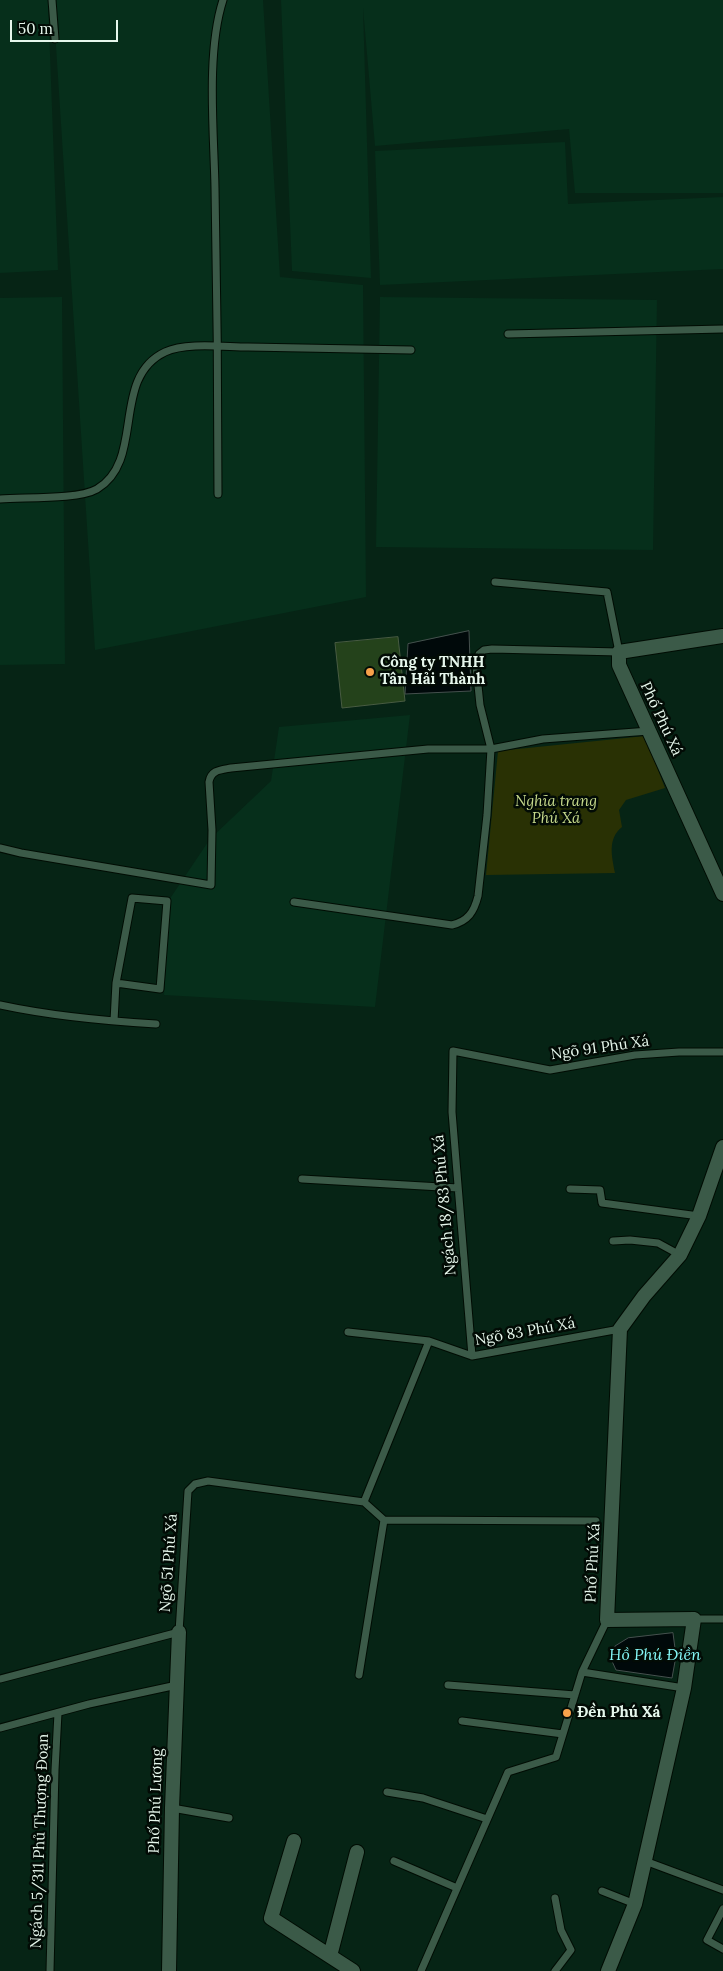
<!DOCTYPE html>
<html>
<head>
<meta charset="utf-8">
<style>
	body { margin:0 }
	#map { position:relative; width:723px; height:1971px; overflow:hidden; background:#062415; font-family:Lora,serif }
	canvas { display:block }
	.scale { position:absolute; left:10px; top:20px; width:108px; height:22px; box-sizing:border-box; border:2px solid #e6f7ec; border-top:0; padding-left:6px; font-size:15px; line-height:18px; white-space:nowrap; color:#e6f7ec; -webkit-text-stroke:4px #020b05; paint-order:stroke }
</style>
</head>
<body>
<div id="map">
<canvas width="723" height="1971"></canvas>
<div class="scale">50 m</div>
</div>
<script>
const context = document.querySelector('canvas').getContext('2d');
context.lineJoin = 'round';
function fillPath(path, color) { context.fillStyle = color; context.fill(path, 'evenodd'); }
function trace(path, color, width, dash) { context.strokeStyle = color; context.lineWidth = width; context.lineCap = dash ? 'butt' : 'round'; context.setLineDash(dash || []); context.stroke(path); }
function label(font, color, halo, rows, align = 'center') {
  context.font = font + ' Lora,serif'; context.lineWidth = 5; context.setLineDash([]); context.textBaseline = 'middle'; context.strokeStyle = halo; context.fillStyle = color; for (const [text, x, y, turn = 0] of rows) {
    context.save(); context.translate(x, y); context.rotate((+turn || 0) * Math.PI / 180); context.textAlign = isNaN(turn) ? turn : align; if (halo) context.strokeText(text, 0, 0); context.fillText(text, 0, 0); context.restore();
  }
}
const built = new Path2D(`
	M0 0H48L58 270 0 273Z
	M53 0H263L280 277 363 285 366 597 95 650Z
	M281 0H723V193H575L569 129 375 146 363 8 371 278 292 271Z
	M565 142 568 204 723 197V269L380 285 375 151Z
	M62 297 65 664 0 665V298Z
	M380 297 657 300 653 550 376 547Z
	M410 715 375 1007 164 995 169 900 210 839 271 781 279 727Z`);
const green = new Path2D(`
	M645 736 665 788 626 800 619 810 622 827C607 839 612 857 615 873L486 875 498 751Z`);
const water = new Path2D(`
	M469 631 471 691 405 694 408 644Z
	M673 1633 676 1656 672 1678 616 1670 611 1659 615 1646 628 1638Z`);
const building = new Path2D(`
	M398 637 405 701 342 708 335 643Z`);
const lane = new Path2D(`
	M52 0 55 39
	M508 334 723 329
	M218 494C218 392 217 290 215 188 214 132 206 53 223 0
	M0 499C24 497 78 500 97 489 146 460 110 378 165 352 186 342 225 347 248 347 302 348 356 349 411 350
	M0 848 21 853 211 885 212 830 209 782C211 770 220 770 231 768L428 749H491L543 739 649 731
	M294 902 452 925C468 921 474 912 478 896L487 815 491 749 480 705 476 666 479 654 484 650 492 649 619 652 607 592 495 582
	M0 1005C51 1016 104 1021 156 1024
	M114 1021 116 983 132 898 167 901 160 989 116 983
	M302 1179 458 1188
	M570 1189 600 1190 602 1203 699 1216
	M613 1241 630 1240 658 1243 680 1255
	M348 1332 429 1341 472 1356 620 1329
	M472 1356 452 1112 453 1051 550 1070 635 1055 679 1052H723
	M364 1502 429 1341
	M694 1619H723
	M582 1672 684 1688
	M359 1675 384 1520
	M0 1679 179 1632 188 1491 195 1484 208 1481 364 1502 384 1520 596 1521
	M448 1685 575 1695
	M462 1721 563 1734
	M0 1728 89 1704 177 1685
	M387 1792 423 1798 487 1819
	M172 1808 229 1818
	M394 1861 457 1888
	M645 1861 723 1890
	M602 1891 635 1904
	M555 1898 561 1930 571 1950 555 1971
	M723 1909 707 1940 723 1949
	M50 1971 55 1770 58 1713
	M421 1971 508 1772 556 1757 582 1672 607 1620`);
const street = new Path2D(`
	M723 636 619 652V665L723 894
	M294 1841 271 1918 353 1971
	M330 1956 357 1852
	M169 1971 172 1808 179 1632
	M608 1971 635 1904 684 1688 694 1619 607 1620 620 1329 644 1296 680 1255 699 1216 723 1147`);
const markers = [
	[370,672,5,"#f7a14a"],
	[567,1713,5,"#f7a14a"]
];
const poiNames = [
	["Công ty TNHH",380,663],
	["Tân Hải Thành",380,680],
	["Đền Phú Xá",577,1713]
];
const streetNames = [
	["Phố Phú Xá",661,719,65],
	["Ngõ 91 Phú Xá",600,1048,-8],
	["Ngách 18/83 Phú Xá",445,1205,-95],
	["Ngõ 83 Phú Xá",525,1332,-10],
	["Ngõ 51 Phú Xá",169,1563,-86],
	["Phố Phú Xá",593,1563,-87],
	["Phố Phú Lương",156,1801,-88],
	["Ngách 5/311 Phủ Thượng Đoạn",40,1841,-88]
];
const parkNames = [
	["Nghĩa trang",556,802],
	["Phú Xá",556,819]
];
const waterNames = [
	["Hồ Phú Điền",655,1655]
];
fillPath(built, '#062f1b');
fillPath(green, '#293104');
fillPath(water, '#00090a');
trace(water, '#45504e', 1);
fillPath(building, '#24421b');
trace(building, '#485b42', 1);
trace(lane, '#000c03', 9);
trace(street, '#000c03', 16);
trace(lane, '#3b5a48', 7);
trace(street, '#3b5a48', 14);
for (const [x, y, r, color] of markers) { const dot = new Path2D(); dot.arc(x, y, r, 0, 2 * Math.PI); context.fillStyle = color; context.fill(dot); trace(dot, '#020b05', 2); }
label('bold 15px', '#e6f7ec', '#020b05', poiNames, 'left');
label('15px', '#e6f7ec', '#020b05', streetNames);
label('italic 15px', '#c6d98b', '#020b05', parkNames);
label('italic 16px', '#85f7f7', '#020b05', waterNames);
</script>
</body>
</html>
